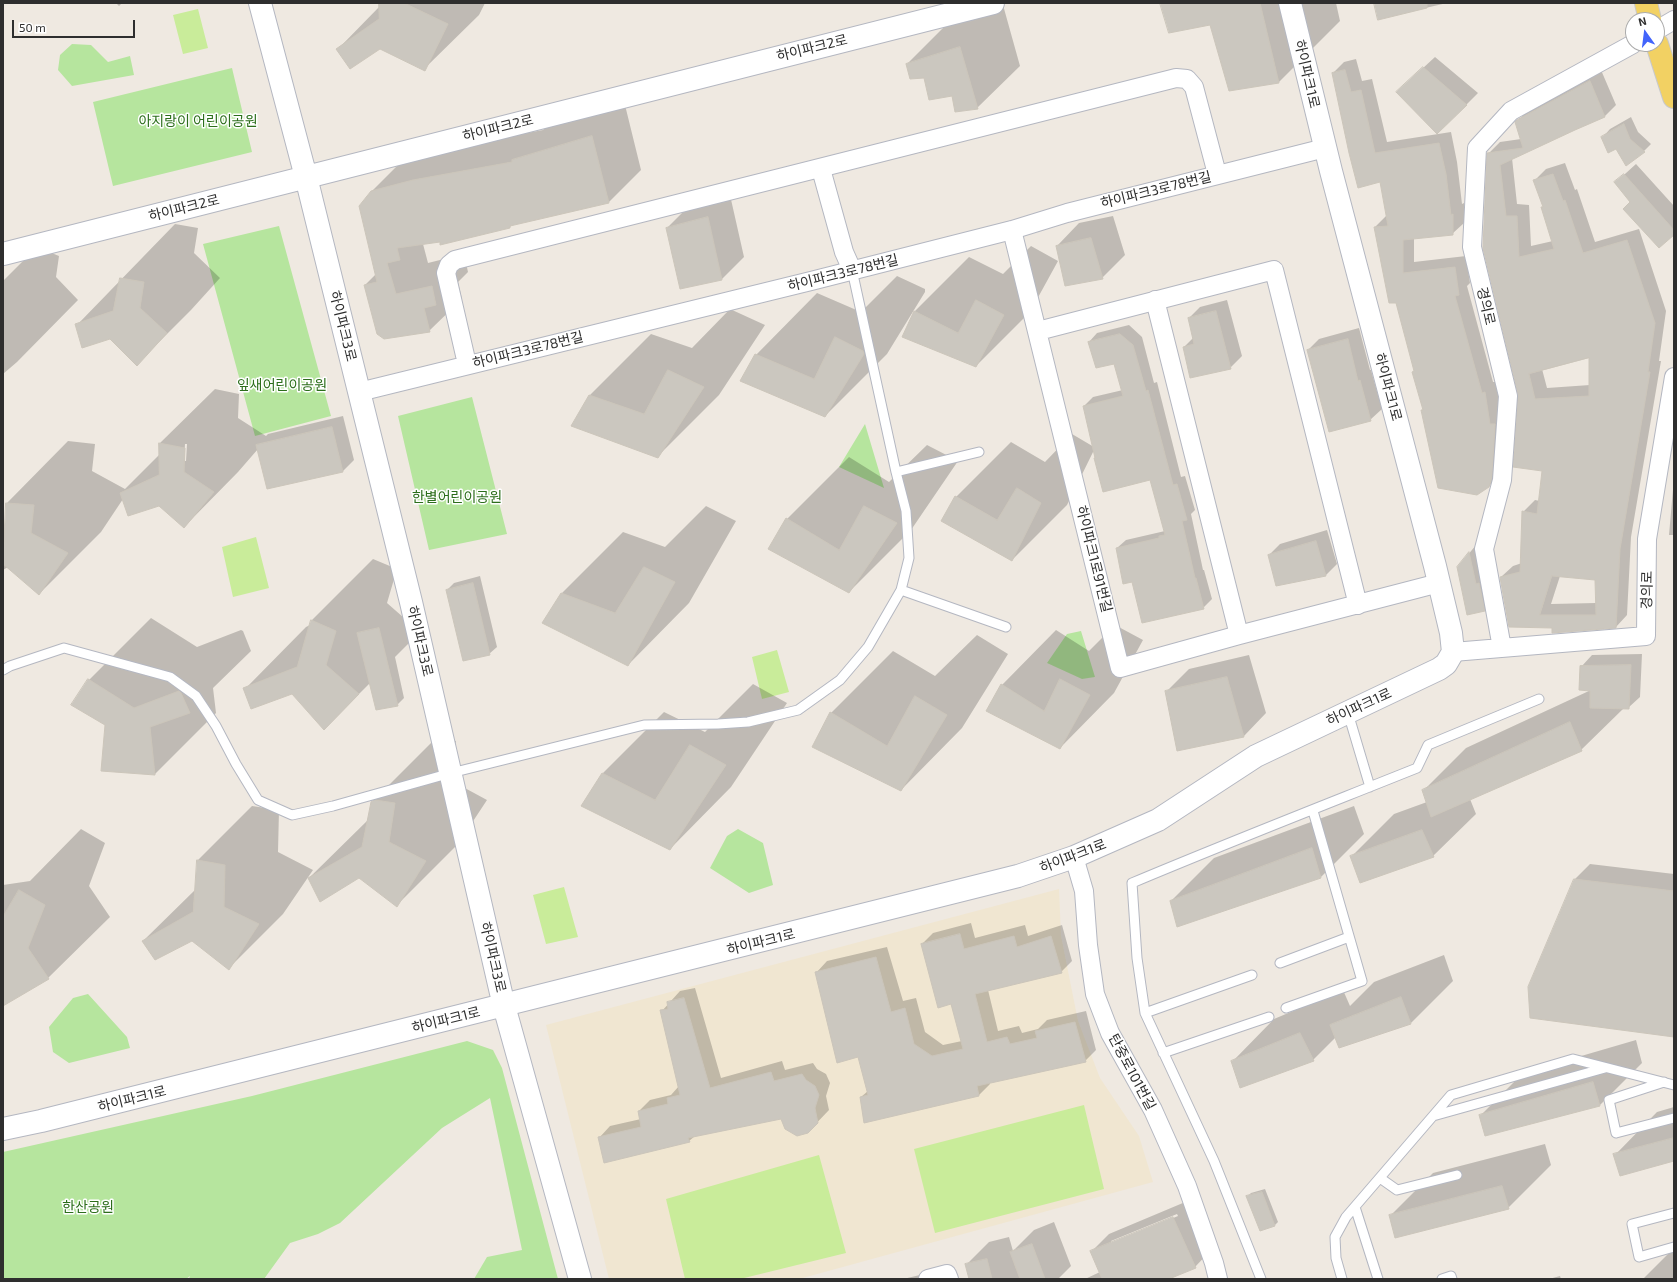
<!DOCTYPE html>
<html>
<head>
<meta charset="utf-8">
<style>
	body { margin:0 }
	#map { position:relative; width:1677px; height:1282px; overflow:hidden; background:#efe9e1; font-family:"Exo 2",sans-serif }
	canvas { display:block }
	.frame { position:absolute; inset:0; border:4px solid #2e2e2e; pointer-events:none }
	.north { position:absolute; left:1625px; top:12px; width:40px; height:40px; box-sizing:border-box; background:#fff; border:1px solid #ababab; border-radius:50%; rotate:346deg; font-size:11px; font-weight:700; line-height:16px; text-align:center; color:#2e2e2e }
	.north::after { content:''; display:block; margin:auto; width:14px; height:18px; background:#4264fb; clip-path:polygon(50% 0,100% 100%,50% 72%,0 100%) }
	.scale { position:absolute; left:12px; top:20px; width:123px; height:18px; box-sizing:border-box; border:2px solid #2e2e2e; border-top:0; padding-left:5px; font-size:12px; line-height:14px; white-space:nowrap; color:#2e2e2e; -webkit-text-stroke:3px #fff; paint-order:stroke }
</style>
</head>
<body>
<div id="map">
<canvas width="1677" height="1282"></canvas>
<div class="frame"></div>
<div class="north">N</div>
<div class="scale">50 m</div>
</div>
<script>
const context = document.querySelector('canvas').getContext('2d');
context.lineJoin = 'round';
function fillPath(path, color) { context.fillStyle = color; context.fill(path, 'evenodd'); }
function trace(path, color, width, dash) { context.strokeStyle = color; context.lineWidth = width; context.lineCap = dash ? 'butt' : 'round'; context.setLineDash(dash || []); context.stroke(path); }
function label(font, color, halo, rows, align = 'center') {
  context.font = font + ' "Exo 2","Noto Sans KR",sans-serif'; context.lineWidth = 3; context.setLineDash([]); context.textBaseline = 'middle'; context.strokeStyle = halo; context.fillStyle = color; for (const [text, x, y, turn = 0] of rows) {
    context.save(); context.translate(x, y); context.rotate((+turn || 0) * Math.PI / 180); context.textAlign = isNaN(turn) ? turn : align; if (halo) context.strokeText(text, 0, 0); context.fillText(text, 0, 0); context.restore();
  }
}
const education = new Path2D(`
	M1059 889 1061 936 1078 1021 1100 1078 1139 1136 1153 1182 799 1279H609L546 1025Z`);
const green = new Path2D(`
	M72 44 91 45 108 62 130 56 134 75 72 86 58 70 60 55Z
	M232 68 252 152 113 186 93 102Z
	M279 226 331 416 255 436 203 244Z
	M472 397 507 534 429 550 398 416Z
	M865 424 884 488 839 467Z
	M1081 631 1095 677 1082 679 1047 663 1067 634Z
	M738 829 763 843 773 885 749 893 710 868 727 836Z
	M88 994 127 1037 130 1048 69 1063 53 1052 49 1027 73 998Z
	M467 1041 493 1050 502 1068 558 1279H474L487 1257 522 1250 490 1098 442 1128 340 1223 318 1234 290 1243 264 1279H189L190 1276 186 1279H3V1152L252 1096Z`);
const pitch = new Path2D(`
	M198 9 208 48 183 54 173 15Z
	M256 537 269 588 233 597 222 547Z
	M777 650 789 692 762 699 752 657Z
	M564 887 578 937 546 944 533 895Z
	M1084 1105 1104 1189 935 1233 914 1149Z
	M819 1155 846 1253 740 1279H685L666 1199Z`);
const shadow = new Path2D(`
	M116 3H122L119 6Z
	M380 3H485L479 15 424 69 380 47 338 49 380 6Z
	M1162 3H1336L1340 21 1279 82 1230 90 1211 24Z
	M1375 3H1447L1378 19Z
	M1003 5 1020 66 977 108 924 77 907 64 950 21Z
	M1435 57 1478 93 1466 105 1397 92Z
	M1356 59 1362 81 1372 79 1387 142 1451 132 1457 162 1462 204 1464 203V223L1452 234 1414 238V262L1466 256 1470 283 1467 286 1493 382H1496L1501 413 1500 474 1489 486 1422 411 1423 409 1413 372 1415 370 1375 227 1387 215 1381 181 1333 73 1344 62Z
	M1601 70 1616 105 1605 116 1512 158 1517 204 1529 205 1531 246 1553 241 1542 208 1544 206 1534 181 1546 169 1565 163 1575 190 1577 189 1595 242 1639 229 1666 311 1659 361H1661L1631 537 1627 615 1616 627 1510 626 1501 577 1513 566 1522 563 1523 512 1535 500 1540 501 1543 470 1519 393 1488 154 1500 142 1521 139 1516 123 1530 108ZM1590 357V385L1547 388 1542 369ZM1560 576 1596 579V603L1551 604Z
	M625 105 641 170 609 202 512 224 510 227 423 244 428 263 464 254 468 272 458 282 462 299 429 331 365 285 376 274 371 192 404 159 447 148 543 130 545 128Z
	M1631 117 1638 132 1651 144 1644 151 1617 148 1603 137 1610 129Z
	M1636 164 1674 206V233L1632 202 1615 183Z
	M730 195 744 257 722 279 667 228 689 206Z
	M1113 216 1125 255 1102 278 1057 246 1079 223Z
	M175 224 198 228 194 253 220 278 191 310 137 364 111 338 77 325Z
	M1031 246 1058 261 1030 312 976 366 914 312 969 257 1003 274Z
	M37 247 59 256 56 277 78 300 17 362 3 374V281Z
	M897 276 925 289V292L887 354 825 416 756 355 817 293 861 312Z
	M1227 300 1242 356 1230 368 1184 347 1193 338 1189 318 1200 307Z
	M730 309 765 325 719 395 657 457 589 396 651 334 692 348Z
	M1129 325 1142 337 1154 383 1157 382 1181 477 1185 476 1195 510 1191 514 1203 570H1204L1212 599 1203 608 1117 548 1126 540 1165 531 1151 479 1096 457 1094 450 1067 505 1012 560 956 497 1011 442 1045 462 1072 434 1094 447 1084 406 1093 397 1123 390 1115 363 1096 367 1089 342 1097 333Z
	M1359 328 1370 370H1371L1382 409 1370 420 1308 350 1319 339Z
	M215 389 239 394 238 418 266 436 268 434 343 416 354 460 343 471 258 449 238 472 184 527 159 504 123 499 101 532 39 594 8 567 3 570V526L6 523 7 503 68 441 95 444 92 471 125 489 160 454V443ZM185 444H187L186 461H184Z
	M927 445 958 461 911 530 849 592 769 548 787 519 849 457 889 482Z
	M1674 478V535H1669Z
	M706 506 736 521 689 603 628 665 561 594 623 532 665 547Z
	M1327 530 1337 564 1326 575 1269 555 1280 544Z
	M1476 545 1491 602 1484 610 1458 567Z
	M373 559 397 569 387 603 420 632 395 657 404 698 397 705 370 683 324 729 293 693 245 689 306 627 310 625 312 620Z
	M480 576 497 647 489 654 447 590 454 583Z
	M151 618 197 647 241 630 243 631 251 651 213 688 216 713 155 774 106 724 89 680Z
	M1115 625 1143 640 1114 693 1060 748 1002 685 1056 630 1089 651Z
	M977 635 1008 654 962 728 901 790 831 713 893 651 935 676Z
	M1642 654 1640 697 1628 708H1624L1581 750 1470 799 1476 814 1433 856H1352L1394 814 1427 802 1423 791 1466 748 1591 690 1581 667 1592 655Z
	M1249 655 1266 713 1244 736 1166 692 1189 669Z
	M753 684 787 703 731 787 670 849 583 806 603 773 664 712 705 732Z
	M437 739 456 741 450 780 487 800 458 844 397 905 359 877 309 878 369 819 372 802 434 740Z
	M252 806 279 810 278 852 313 870 283 914 229 968 192 940 143 941 196 889 198 860Z
	M1354 806 1364 834 1321 877 1178 926 1171 901 1214 858Z
	M81 829 105 843 89 886 110 917 48 978 3 1005V885L30 881Z
	M1590 864 1674 874V1036L1575 879Z
	M971 923 975 938 1025 925 1028 936 1062 925 1072 961 1061 972 988 990 998 1031 1019 1026 1022 1033 1038 1029 1047 1020 1086 1011 1096 1050 1085 1061 990 1082V1084L979 1095 864 1122 861 1097 868 1091 859 1056 816 973 827 961 887 947 903 1001 916 998 925 1032 943 1045 962 1041 951 1003 922 944 933 933Z
	M1444 955 1453 981 1410 1024 1336 1037 1313 1060 1232 1062 1274 1019 1343 990 1350 1006 1374 982Z
	M695 988 721 1078 782 1061 785 1070 813 1063 817 1069 826 1074 830 1083 826 1096 829 1110 808 1132 782 1118 695 1136 689 1141 599 1138 610 1126 641 1119 639 1111 650 1100 671 1095 679 1086 662 1011 680 991Z
	M1636 1040 1642 1063 1599 1106 1480 1116 1523 1073Z
	M1674 1107V1160L1615 1155 1657 1112Z
	M1545 1144 1551 1165 1508 1208 1390 1216 1433 1173Z
	M1265 1189 1278 1222 1275 1225 1247 1197 1251 1193Z
	M1190 1200 1212 1249 1195 1267 1167 1279H1085L1100 1272 1092 1251 1109 1234ZM1177 1214 1178 1216 1111 1244V1241Z
	M1054 1222 1071 1266 1058 1279H972L966 1265 989 1242 1009 1237 1013 1251 1034 1230Z
	M1674 1248V1279H1643Z
	M954 1267 957 1279H903Z
	M1560 1276 1561 1279H1549Z`);
const building = new Path2D(`
	M379 3H404L448 24 425 71 380 49 350 69 336 49 379 19Z
	M1160 3H1260L1279 83 1229 91 1210 25 1169 33Z
	M1374 3H1427V8L1378 20Z
	M960 47 978 109 955 112 952 96 929 100 924 78 910 79 906 64Z
	M1423 67 1467 105 1437 134 1396 92Z
	M1345 70 1351 92 1361 90 1375 153 1439 143 1446 174 1451 215 1453 214V235L1403 240V273L1455 267 1459 295 1455 296 1482 393 1485 392 1490 424H1495L1492 478 1489 487 1477 495 1438 488 1421 410H1423L1412 372 1414 371 1396 303H1389L1374 227 1388 226 1380 182 1358 188 1349 153 1332 73Z
	M1590 81 1605 117 1575 130 1500 165 1506 216H1517L1519 257 1554 249 1541 207H1543L1533 180 1553 174 1563 201 1565 200 1583 253 1627 240 1655 323 1648 372H1650L1620 549 1616 628 1552 633V628L1509 627 1500 577 1520 572 1522 511 1537 514 1542 471 1513 467 1518 394 1483 248 1487 153 1523 148 1515 122 1517 120ZM1589 358V396L1535 399 1529 374ZM1552 576 1595 580 1596 615H1540Z
	M1624 124 1630 139 1645 152 1626 166 1616 149 1608 153 1601 137Z
	M592 136 609 203 510 226V228L440 245V242L397 248 400 260 387 263 396 294 432 286 436 305 424 308 430 332 384 339 377 334 364 285 377 282 359 206 371 191 413 180 512 162V160Z
	M1624 174 1674 230V235L1659 248 1623 209 1630 202 1614 182Z
	M708 217 722 280 680 289 666 228Z
	M1091 238 1103 279 1065 286 1056 246Z
	M120 278 144 282 140 308 167 333 137 366 110 339 82 348 75 324 113 311Z
	M976 300 1004 315 976 367 902 337 914 311 958 333Z
	M1216 311 1231 369 1190 378 1183 347 1194 344 1188 318Z
	M1120 334 1133 345 1146 391 1148 390 1173 485 1177 484 1187 520 1182 521 1195 578H1196L1204 609 1142 623 1132 582 1123 584 1116 548 1159 538V536L1165 535 1150 480 1103 492 1094 458H1095L1083 406 1123 396 1114 364 1096 368 1088 342Z
	M835 337 863 351 864 354 825 417 740 381 755 354 814 379Z
	M1348 339 1358 381 1360 380 1371 421 1329 432 1307 350Z
	M668 370 704 387 658 458 571 426 589 395 644 414Z
	M332 427 343 472 267 489 256 445Z
	M159 443 185 448 184 472 214 492 184 528 159 506 128 516 120 493 159 475Z
	M1017 488 1041 503 1012 561 941 521 955 496 997 520Z
	M6 503 34 505 31 533 68 553 39 595 3 564Z
	M864 506 897 523 849 593 768 549 786 518 839 550Z
	M1316 541 1326 576 1276 586 1268 555Z
	M1469 552 1476 584 1479 583 1485 611 1467 615 1457 567Z
	M644 567 675 582 628 666 542 623 561 593 615 613Z
	M473 583 490 655 463 661 446 590Z
	M311 620 336 631 326 665 359 694 324 730 292 694 251 709 243 688 297 667Z
	M379 628 398 706 376 710 357 633Z
	M1631 665 1629 709 1590 708V691L1579 690 1580 666Z
	M1227 677 1244 737 1177 751 1165 691Z
	M88 679 134 708 179 691 181 693 190 713 150 727 155 775 101 771 105 725 71 705Z
	M1060 679 1090 695 1060 749 986 711 1001 684 1044 711Z
	M915 696 947 715 901 791 812 747 830 712 887 746Z
	M1570 722 1582 751 1431 817 1422 790Z
	M690 745 726 765 670 850 581 806 602 773 655 800Z
	M375 800 395 803 389 842 426 861 397 907 359 878 320 902 308 878 362 847 371 802Z
	M1422 830 1434 857 1360 883 1350 856Z
	M1312 848 1321 878 1177 927 1170 901Z
	M197 860 225 865 224 907 259 924 229 970 192 941 155 960 142 941 193 912Z
	M1574 879 1674 891V1037L1530 1018 1528 987Z
	M19 890 45 905 28 948 49 979 3 1006V917Z
	M960 934 964 949 1014 936 1017 947 1051 936 1062 973 975 994 987 1042 1007 1037 1010 1044 1037 1038 1035 1031 1075 1022 1086 1062 977 1086 979 1096 864 1123 860 1097 868 1095 858 1057 837 1063 815 972 876 957 891 1012 905 1008 914 1044 932 1056 963 1049 951 1004 938 1008 921 944Z
	M1401 997 1411 1024 1339 1048 1330 1025Z
	M684 998 710 1088 771 1072 774 1081 802 1074 806 1080 815 1086 819 1095 815 1108 818 1123 808 1133 797 1136 785 1129 781 1119 688 1138 690 1142 604 1163 598 1137 641 1127 638 1111 668 1104 667 1098 680 1095 660 1010 668 1009 667 1002Z
	M1300 1033 1314 1061 1240 1088 1231 1061Z
	M1593 1082 1600 1106 1485 1136 1479 1115Z
	M1674 1138V1161L1620 1176 1613 1154Z
	M1502 1186 1509 1209 1395 1238 1389 1215Z
	M1262 1192 1275 1226 1260 1231 1246 1196Z
	M1173 1217 1196 1268 1169 1279H1102L1090 1251Z
	M1032 1244 1045 1279H1020L1010 1252Z
	M987 1259 992 1279H969L965 1264Z`);
const service = new Path2D(`
	M896 472 979 452
	M901 590 1006 627
	M3 670 10 666 64 648 170 677 196 696 216 726 236 764 258 800 292 815 333 806 451 773 644 725 718 724 748 722 798 710 840 680 868 647 901 590 909 558 906 511 896 472 852 270
	M1348 713 1370 787
	M1280 963 1349 937
	M1286 1008 1362 981 1313 811
	M1145 1013 1252 975
	M1163 1053 1269 1017
	M1664 1082 1609 1100 1616 1133 1674 1118
	M1433 1116 1605 1068
	M1380 1178 1397 1190 1457 1175
	M1355 1207 1378 1279
	M1674 1213 1632 1224 1639 1257 1674 1247
	M1261 1279 1214 1161 1145 1013 1137 958 1132 883C1227 843 1322 806 1417 768L1428 745 1539 699
	M1342 1279 1336 1258 1335 1237 1346 1217 1451 1095 1573 1059 1674 1085
	M1442 1279 1451 1276 1452 1279`);
const minor = new Path2D(`
	M1657 30 1674 20
	M821 169 844 252 852 270
	M1012 230 1120 668 1239 635 1439 583
	M1155 300 1239 635
	M1038 331 1274 270 1358 605
	M467 364 446 273 449 265 455 260C695 199 936 139 1176 78L1187 79 1194 87 1217 174
	M359 392 811 281 1012 230 1067 213 1325 148
	M1502 648 1484 549 1502 480 1508 396 1472 247 1477 148 1511 111 1633 44
	M1453 652 1646 636 1647 539 1674 377
	M1074 857 1084 891 1088 945 1095 994 1110 1033 1153 1110 1187 1186 1214 1263 1218 1279
	M928 1279 947 1274 949 1279`);
const tertiary = new Path2D(`
	M260 3 306 177 411 602 504 1006 580 1279
	M3 254 993 3
	M3 1129 41 1121 1018 876 1074 857 1158 820 1256 756 1439 669 1446 664 1453 652 1451 633 1435 566 1331 171 1290 3`);
const primary = new Path2D(`
	M1646 3 1650 20
	M1657 44 1674 97`);
const streetNames = [
	["하이파크2로",812,48,-14],
	["하이파크1로",1307,74,77],
	["하이파크2로",498,128,-14],
	["하이파크3로78번길",1156,190,-14],
	["하이파크2로",184,208,-14],
	["하이파크3로78번길",843,273,-14],
	["경의로",1486,306,77],
	["하이파크3로",343,326,76],
	["하이파크3로78번길",528,350,-14],
	["하이파크1로",1388,387,75],
	["하이파크1로91번길",1094,559,76],
	["경의로",1647,590,-89],
	["하이파크3로",420,641,77],
	["하이파크1로",1359,707,-25],
	["하이파크1로",1073,856,-21],
	["하이파크1로",761,942,-14],
	["하이파크3로",493,957,77],
	["하이파크1로",446,1020,-14],
	["탄중로101번길",1132,1072,62],
	["하이파크1로",132,1099,-14]
];
const parkNames = [
	["아지랑이 어린이공원",198,121],
	["잎새어린이공원",282,385],
	["한별어린이공원",457,497],
	["한산공원",88,1207]
];
fillPath(education, '#f0e6d1');
fillPath(green, '#b6e59e');
fillPath(pitch, '#c9ec9a');
fillPath(shadow, '#0003');
fillPath(building, '#cbc7bf');
trace(building, '#cbc5ba', 1);
trace(service, '#b4b7c1', 11);
trace(minor, '#b4b7c1', 20);
trace(tertiary, '#b4b7c1', 24);
trace(primary, '#c9c9c9', 24);
trace(service, '#fff', 9);
trace(minor, '#fff', 18);
trace(tertiary, '#fff', 22);
trace(primary, '#f2d163', 22);
label('14px', '#2e2e2e', '#fff', streetNames);
label('14px', '#2c6e1b', '#fff', parkNames);
</script>
</body>
</html>
